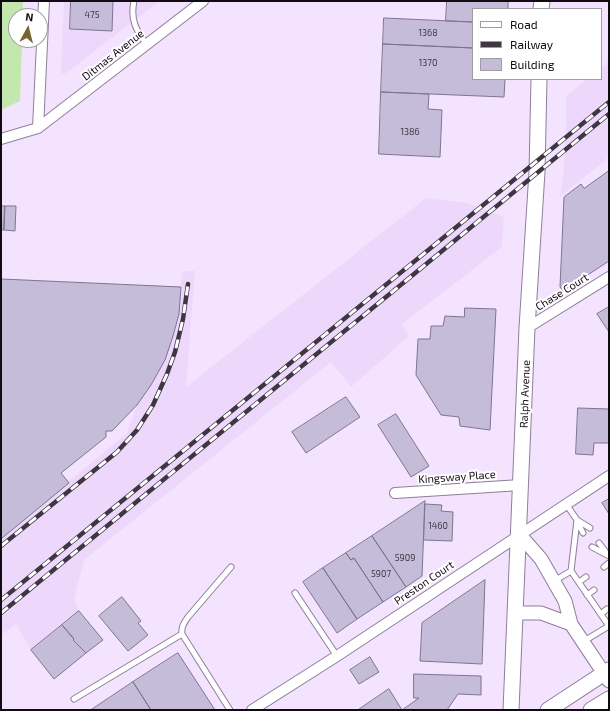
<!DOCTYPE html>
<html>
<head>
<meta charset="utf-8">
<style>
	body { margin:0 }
	#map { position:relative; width:610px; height:711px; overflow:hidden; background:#f4e3ff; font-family:"Exo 2",sans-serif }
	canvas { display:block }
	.frame { position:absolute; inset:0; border:2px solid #110b14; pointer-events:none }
	.legend { position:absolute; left:472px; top:8px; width:130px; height:72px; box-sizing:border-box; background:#fff; border:1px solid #a09da1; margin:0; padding:5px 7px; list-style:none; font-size:12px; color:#110b14 }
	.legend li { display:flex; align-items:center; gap:8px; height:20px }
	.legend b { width:20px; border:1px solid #a09da1 }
	.north { position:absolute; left:8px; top:8px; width:40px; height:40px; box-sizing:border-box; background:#fff; border:1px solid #a09da1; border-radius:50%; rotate:7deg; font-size:11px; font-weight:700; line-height:16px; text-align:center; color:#110b14 }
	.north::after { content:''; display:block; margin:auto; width:14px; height:18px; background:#786332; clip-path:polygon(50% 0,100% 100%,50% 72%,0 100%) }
</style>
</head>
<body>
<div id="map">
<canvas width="610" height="711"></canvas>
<div class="frame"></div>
<ul class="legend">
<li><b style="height:5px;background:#fff"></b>Road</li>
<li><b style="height:5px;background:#3f3643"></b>Railway</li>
<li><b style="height:11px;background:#c4bcd9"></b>Building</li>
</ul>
<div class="north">N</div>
</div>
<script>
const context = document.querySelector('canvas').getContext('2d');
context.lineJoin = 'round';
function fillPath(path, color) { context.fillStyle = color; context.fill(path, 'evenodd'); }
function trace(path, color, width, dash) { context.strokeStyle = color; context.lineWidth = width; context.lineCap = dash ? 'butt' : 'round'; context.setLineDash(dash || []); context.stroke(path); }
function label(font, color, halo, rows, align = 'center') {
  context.font = font + ' "Exo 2",sans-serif'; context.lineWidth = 4; context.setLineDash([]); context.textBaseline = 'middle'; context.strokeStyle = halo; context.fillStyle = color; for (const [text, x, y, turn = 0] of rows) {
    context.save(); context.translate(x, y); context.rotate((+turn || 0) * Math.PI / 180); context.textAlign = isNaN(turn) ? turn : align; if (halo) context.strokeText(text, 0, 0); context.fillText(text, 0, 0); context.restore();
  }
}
const built = new Path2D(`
	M64 1H160L66 73 62 74 61 67Z
	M609 61V157L560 197 564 167 566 123V96L587 79H601V68Z
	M426 198 467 203 504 217 502 247 402 324 409 336 351 387 331 362 84 560 74 600 79 611 31 650 16 624 1 635V538L127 433 137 405 151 385 165 360 173 336 179 314 182 271H195L186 387Z`);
const green = new Path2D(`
	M1 1H23V16H16V40H22L20 101 1 110Z`);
const building = new Path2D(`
	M71 1H113L112 31 70 29Z
	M447 1H508V9H473V22L446 21Z
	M384 18 473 22V48L383 44Z
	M383 44 473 48V79H505L504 97 381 92Z
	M381 92 429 94 428 109 442 110 440 157 379 154Z
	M609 171V261L563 291 560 287 564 197 581 184 584 188Z
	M1 206H5L4 230H1Z
	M5 206H16L15 231 4 230Z
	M1 279 181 287 179 314 173 336 165 360 151 385 137 405 112 431H106V437L61 473 69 483 1 539Z
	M609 307V332L597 314Z
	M465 308 496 309 490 430 460 426 459 417 441 415 416 375 418 339H430L431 326H443L445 316 464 317Z
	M346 397 360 417 306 453 292 432Z
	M578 408 609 409V443H594L593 455 576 454Z
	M396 414 429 466 411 477 378 425Z
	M609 499V514L602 503Z
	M425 501 422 576 406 587 372 536Z
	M425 504 442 505 441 511 453 512 452 541 424 540Z
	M372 536 406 587 383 602 354 558 351 560 346 553Z
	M346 553 351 560 354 558 383 602 357 619 323 568Z
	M323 568 357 619 337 633 303 582Z
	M485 580 482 664 420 661 422 623Z
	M122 597 141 621 138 623 148 635 128 651 99 616Z
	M79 611 103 640 86 653 73 640 74 639 62 625Z
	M62 625 74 639 73 640 86 653 54 679 31 650Z
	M178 653 215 710H151L133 682Z
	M370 657 379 672 359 684 350 670Z
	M414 674 481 676V695L458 694 447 710H402L419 698H414Z
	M133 682 151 710H91Z
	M389 689 402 710H358Z`);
const service = new Path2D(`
	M134 1C130 20 136 30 147 45
	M577 520 590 528
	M577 521 583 533
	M599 543 608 555
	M592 547 609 556
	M604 567 609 563
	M571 571 609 626
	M554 581 571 571 577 520 566 504
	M579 582 586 577
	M295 593 337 656
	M587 595 594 590
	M601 614 607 609
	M584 641 609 626
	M74 699 182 634
	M230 710 182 634C181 627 184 623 188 617L231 567`);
const minor = new Path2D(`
	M38 128 44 1
	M1 139 38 128 203 1
	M527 328 609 277
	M395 493 521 485
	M252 710 337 656 609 476`);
const tertiary = new Path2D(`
	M519 534 541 559 565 601 571 624 609 681
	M516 613H541L571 624`);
const secondary = new Path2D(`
	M541 9 542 1
	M511 710 527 328 537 172 539 79
	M548 710 609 670
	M591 710 609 699`);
const rail = new Path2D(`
	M1 546 117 452 137 430 153 405 167 374 175 352 183 319 188 284
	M1 600 609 102
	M1 613 609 114`);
const numberNames = [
	["475",92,15],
	["1368",428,33],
	["1370",428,63],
	["1386",410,132],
	["1460",438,526],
	["5909",405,558],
	["5907",381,574]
];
const streetNames = [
	["Ditmas Avenue",113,55,-38],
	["Chase Court",562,292,-32],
	["Ralph Avenue",525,394,-88],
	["Kingsway Place",457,477,-4],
	["Preston Court",424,583,-34]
];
fillPath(built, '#edd8fb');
fillPath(green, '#c2e8ae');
fillPath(building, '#c4bcd9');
trace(building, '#7d7590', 1);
trace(service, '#8e7f98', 7);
trace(minor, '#8e7f98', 12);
trace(tertiary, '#8e7f98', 15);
trace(secondary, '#8e7f98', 17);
trace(service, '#fff', 5);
trace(minor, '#fff', 10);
trace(tertiary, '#fff', 13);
trace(secondary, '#fff', 15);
trace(rail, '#3f3643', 4.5);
trace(rail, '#fff', 3, [9]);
label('9px', '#3e3745', null, numberNames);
label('11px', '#110b14', '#fff', streetNames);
</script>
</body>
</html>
